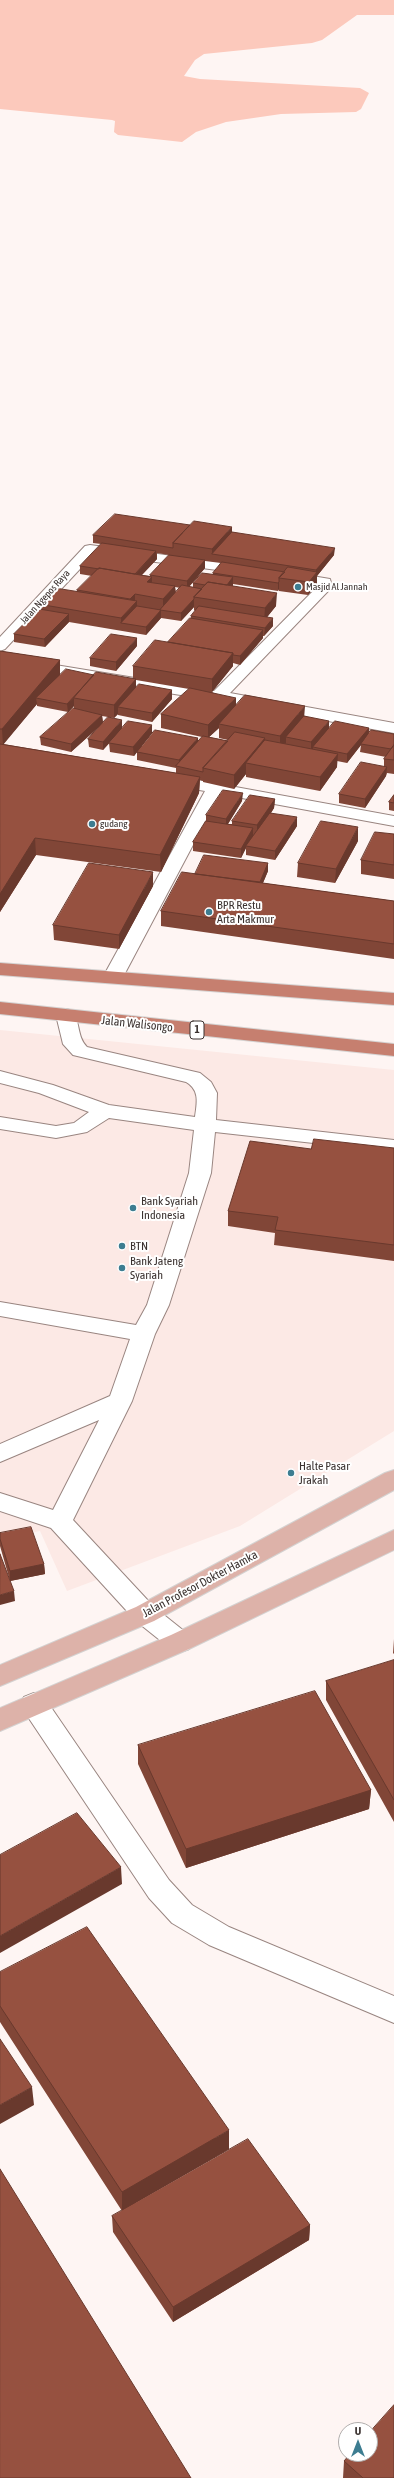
<!DOCTYPE html>
<html>
<head>
<meta charset="utf-8">
<style>
	body { margin:0 }
	#map { position:relative; width:394px; height:2478px; overflow:hidden; background:#fef5f3; font-family:"Asap Condensed",sans-serif }
	canvas { display:block }
	.north { position:absolute; left:338px; top:2422px; width:40px; height:40px; box-sizing:border-box; background:#fff; border:1px solid #b1adac; border-radius:50%; rotate:0deg; font-size:11px; font-weight:700; line-height:16px; text-align:center; color:#3b3230 }
	.north::after { content:''; display:block; margin:auto; width:14px; height:18px; background:#3d7d91; clip-path:polygon(50% 0,100% 100%,50% 72%,0 100%) }
</style>
</head>
<body>
<div id="map">
<canvas width="394" height="2478"></canvas>
<div class="north">U</div>
</div>
<script>
const context = document.querySelector('canvas').getContext('2d');
context.lineJoin = 'round';
function fillPath(path, color) { context.fillStyle = color; context.fill(path, 'evenodd'); }
function trace(path, color, width, dash) { context.strokeStyle = color; context.lineWidth = width; context.lineCap = dash ? 'butt' : 'round'; context.setLineDash(dash || []); context.stroke(path); }
function label(font, color, halo, rows, align = 'center') {
  context.font = font + ' "Asap Condensed",sans-serif'; context.lineWidth = 4; context.setLineDash([]); context.textBaseline = 'middle'; context.strokeStyle = halo; context.fillStyle = color; for (const [text, x, y, turn = 0] of rows) {
    context.save(); context.translate(x, y); context.rotate((+turn || 0) * Math.PI / 180); context.textAlign = isNaN(turn) ? turn : align; if (halo) context.strokeText(text, 0, 0); context.fillText(text, 0, 0); context.restore();
  }
}
const built = new Path2D(`
	M0 1030 394 1070V1431L240 1526 67 1591 40 1531 0 1539Z`);
const green = new Path2D(`
	M0 0H394V15H357L322 40 312 43 204 54 195 60 184 76 200 79 360 88 369 93 361 109 356 112 281 114 226 122 196 132 182 142 118 135 114 132 115 121 112 120 0 109Z`);
const minor = new Path2D(`
	M90 545 248 566 255 570 248 574 94 554 5 649 0 651V637L85 546Z
	M288 572 330 579 332 587 230 693 394 723V733L218 701 31 671 23 666 31 661 214 691 318 586 283 579 281 576Z
	M170 775 394 816V826L220 794 123 977 120 981H106L103 977 205 791 164 784 162 780 164 776Z
	M66 1009 73 1011C80 1022 77 1037 87 1047L200 1073 211 1082 217 1093 216 1120 394 1140V1152L215 1132 211 1173 169 1305 155 1334 132 1401 73 1520 154 1607 189 1635 193 1642 189 1649 180 1652 171 1649 136 1621 51 1528 0 1511V1493L53 1510 99 1420 0 1462V1444L110 1396 130 1339 0 1316V1302L136 1325 147 1305 189 1173 194 1130 109 1118 87 1132 56 1138 0 1129V1117L56 1126 74 1123 89 1112 39 1093 0 1083V1071L53 1085 109 1105 195 1117C197 1103 200 1090 186 1082L73 1055 63 1044 56 1015 59 1011Z
	M34 1693 44 1697 169 1880 192 1905 229 1927 394 1996V2023L209 1945 172 1923 149 1898 24 1711 20 1704 24 1697Z`);
const major = new Path2D(`
	M394 1470V1490L154 1621 0 1686V1665L136 1607 385 1473Z
	M394 1530V1550L189 1649 0 1731V1708L171 1635Z`);
const highway = new Path2D(`
	M0 963 394 993V1005L0 975Z
	M0 1002 394 1044V1056L0 1014Z`);
const wall = new Path2D(`
	M232 532 334 555 317 576V584L308 595 279 591V589L278 591 233 584V586L276 606 267 617 273 626 264 636H263V638L240 665 233 663V666L212 692 236 705 305 716 329 728H369V733L394 734V774L387 773 386 776 365 808 339 803V794L384 767V759L386 757 360 752 361 745 347 763 337 761V767L320 791 246 777V774L234 789 203 782V781L200 780 199 793 161 872 36 855 0 912V651L60 660V675H94L133 679V666L168 642 191 618V616L195 611 194 610V607L181 621 161 618 146 635 69 622 45 647 14 642V634L39 609 38 604 77 591V590L92 576 80 574V566L101 544 93 543V535ZM157 553 169 555 150 575V576L142 575 157 559ZM205 561 221 563 213 573V574L193 583V587H189L205 568ZM175 587 180 588 176 593ZM136 680 189 689 161 714V728L202 737 198 741 141 746 152 733V725L122 728 103 723 102 716 114 718 118 714V715L152 722 172 699V690L136 688ZM37 704V706L68 712 74 706V709L40 737 41 745 71 752 99 727 88 739 89 747 103 750 118 734 109 743 110 752 134 756 137 752V760L176 768V773L3 744ZM219 728V738L228 740V741L209 737Z
	M137 646 116 671 90 666V658Z
	M394 795V811L389 810V802Z
	M275 799 274 808 271 813 297 826 275 860 246 855V848L241 858 193 851V842L206 821V815L242 801 228 824H232V821Z
	M394 834V879L361 874V860Z
	M358 841 335 883 297 877 298 863Z
	M268 863V871L263 883 394 901V959L161 926V911L195 874Z
	M153 886 119 949 54 940 53 925Z
	M394 1148V1261L274 1245 275 1233 228 1226V1211L311 1149Z
	M0 1533 44 1564 45 1574 10 1581 0 1546Z
	M394 1639V1654L393 1653Z
	M394 1660V1822L326 1700V1681Z
	M138 1745 371 1790 369 1809 186 1868 138 1764Z
	M0 1972 229 2149 135 2203 310 2225 309 2240 173 2322 113 2232 112 2216 122 2211 0 2022Z
	M344 2461 394 2478H343Z`);
const shadedWall = new Path2D(`
	M232 527V539L212 554V562V549Z
	M335 548 334 555 317 576V584L308 595 309 582 316 574V570Z
	M156 551 157 559 135 582V575Z
	M205 560V568L187 589V581Z
	M152 577V589L147 582Z
	M233 577V585L224 596V588Z
	M279 582V589L278 591V583Z
	M175 586 176 599 163 610V599Z
	M277 593 276 606 264 621 265 608Z
	M135 594V603L137 601V614L121 623V618L131 608 130 599Z
	M194 599V607L181 621V613Z
	M161 610V618L146 635V627Z
	M69 614V622L45 647 44 639Z
	M273 618V626L264 636 265 628Z
	M263 630V638L240 665V656Z
	M137 638V646L116 671V662Z
	M233 653V666L212 692V679Z
	M60 660V675L36 698 37 704 3 745 2 729Z
	M136 679V692L118 707V714L114 718V705Z
	M172 690V699L152 722V713Z
	M74 698V706L68 712 67 704Z
	M236 698V712L219 724V728L208 738V725Z
	M305 706 304 719 286 737V743L280 750V736Z
	M102 715 103 723 71 752V744Z
	M122 720V728L103 750V742Z
	M329 721V729L313 747V749L311 751V742Z
	M152 725V733L134 756 133 747Z
	M369 728 368 736 361 744V745L347 763V754Z
	M198 738V747L180 767 179 760Z
	M265 738V752L246 763V774L234 789V775Z
	M338 754 337 767 320 791V777Z
	M387 767 386 776 365 808V799Z
	M200 777 199 793 161 872 160 855Z
	M243 793 242 801 226 827V819Z
	M275 799 274 808 257 834V825Z
	M297 817V826L275 860V851Z
	M358 827V841L335 883 336 869Z
	M253 828V836L246 846V848L241 858V849Z
	M35 838 36 855 0 912V894Z
	M268 863V871L259 892 260 883Z
	M153 872V886L119 949V935Z
	M44 1564 45 1574 10 1581V1571Z
	M14 1591 15 1601 0 1605V1595Z
	M371 1790 369 1809 186 1868V1849Z
	M121 1867 122 1884 0 1953V1936Z
	M32 2087 34 2105 0 2124V2105Z
	M229 2130V2149L122 2211V2192Z
	M310 2225 309 2240 173 2322V2307Z`);
const building = new Path2D(`
	M115 514 190 525 173 543V548L93 535Z
	M194 521 232 527 212 549 173 543Z
	M232 532 335 548 316 570 212 554Z
	M102 543 156 551 135 574 99 568V569L80 566Z
	M169 555 205 560 187 581 150 575Z
	M222 562 285 572 279 578V582L278 583 213 573Z
	M288 567 317 572 309 582 279 578Z
	M99 568 152 577 147 582 175 586 163 599 135 594 130 599 77 590Z
	M202 573 233 577 227 585 208 582 205 585 193 583Z
	M208 582 277 593 265 608 194 597Z
	M182 585 202 589 194 597V599L181 613 160 610Z
	M55 588 137 601 121 618 38 604Z
	M137 606 161 610 146 627 121 623Z
	M199 606 273 618 265 628 191 616Z
	M39 609 69 614 44 639 14 634Z
	M190 618 263 630 240 656 233 655V653L168 642Z
	M111 634 137 638 116 662 90 658Z
	M155 640 233 653 212 679 133 666Z
	M0 651 60 660 2 729H0Z
	M66 669 94 675 67 704 36 698Z
	M96 672 136 679 114 705 74 698Z
	M139 684 172 690 152 713 118 707Z
	M190 688 236 698 208 725 161 714Z
	M245 695 305 706 280 736 219 724Z
	M73 708 102 715 71 744 40 737Z
	M304 716 329 721 311 742 286 737Z
	M108 717 122 720 103 742 88 739Z
	M128 721 152 725 133 747 109 743Z
	M335 721 369 728 347 754 313 747Z
	M155 730 198 738 179 760 137 752Z
	M371 730 394 734V745L391 749 361 744Z
	M235 732 265 738 234 775 203 768Z
	M203 736 228 741 203 768V772L176 766Z
	M265 740 338 754 320 777 246 763Z
	M0 744 200 777 160 855 35 838 0 894Z
	M394 745V760L384 759Z
	M361 762 387 767 365 799 339 794Z
	M223 790 243 793 226 819 206 815Z
	M250 795 275 799 257 825 232 821Z
	M394 795V803L389 802Z
	M270 813 297 817 275 851 246 846Z
	M206 821 253 828 241 849 193 842Z
	M321 821 358 827 336 869 298 863Z
	M375 832 394 834V865L361 860Z
	M204 855 268 863 260 882 195 874Z
	M89 863 153 872 119 935 53 925Z
	M182 872 394 901V944L161 911Z
	M314 1139 394 1148V1245L275 1230 278 1217 228 1211 250 1141 311 1149Z
	M31 1527 44 1564 10 1571 0 1539V1533Z
	M0 1554 14 1591 0 1595Z
	M394 1660V1800L326 1681Z
	M315 1691 371 1790 186 1849 138 1745Z
	M77 1813 121 1867 0 1936V1855Z
	M87 1927 229 2130 122 2192 0 2006V1972Z
	M0 2039 32 2087 0 2105Z
	M248 2139 310 2225 173 2307 112 2216Z
	M0 2169 191 2478H0Z
	M394 2405V2478H363L344 2461 350 2454H370V2432Z`);
const markers = [
	[298,587,4,"#3d7d91"],
	[92,824,4,"#3d7d91"],
	[209,912,4,"#3d7d91"],
	[133,1208,4,"#3d7d91"],
	[122,1246,4,"#3d7d91"],
	[122,1268,4,"#3d7d91"],
	[291,1473,4,"#3d7d91"]
];
const farPoinames = [
	["Masjid Al Jannah",306,587],
	["gudang",100,824]
];
const farStreetnames = [
	["Jalan Ngepos Raya",45,597,-48]
];
const shields = [
	[197,1030,14]
];
const shieldNames = [
	["1",197,1030]
];
const poiNames = [
	["BPR Restu",217,905],
	["Arta Makmur",217,919],
	["Bank Syariah",141,1201],
	["Indonesia",141,1215],
	["BTN",130,1246],
	["Bank Jateng",130,1261],
	["Syariah",130,1275],
	["Halte Pasar",299,1466],
	["Jrakah",299,1480]
];
const streetNames = [
	["Jalan Walisongo",137,1024,6],
	["Jalan Profesor Dokter Hamka",200,1584,-28]
];
fillPath(built, '#fce9e5');
fillPath(green, '#fcc9bc');
trace(minor, '#998580', 2);
trace(major, '#d4d2d1', 2);
trace(highway, '#d4d2d1', 2);
fillPath(minor, '#fff');
fillPath(major, '#ddb2a9');
fillPath(highway, '#c67f6f');
fillPath(wall, '#814637');
fillPath(shadedWall, '#69392d');
fillPath(building, '#965140');
trace(building, '#69392d', 1);
for (const [x, y, r, color] of markers) { const dot = new Path2D(); dot.arc(x, y, r, 0, 2 * Math.PI); context.fillStyle = color; context.fill(dot); trace(dot, '#fff', 1.5); }
label('10px', '#3b3230', '#fff', farPoinames, 'left');
label('10px', '#3b3230', '#fff', farStreetnames);
for (const [x, y, w] of shields) { const box = new Path2D(); box.roundRect(x - w / 2, y - 9, w, 18, 3); context.fillStyle = '#fff'; context.fill(box); trace(box, '#3b3230', 1); }
label('bold 11px', '#3b3230', null, shieldNames);
label('12px', '#3b3230', '#fff', poiNames, 'left');
label('12px', '#3b3230', '#fff', streetNames);
</script>
</body>
</html>
